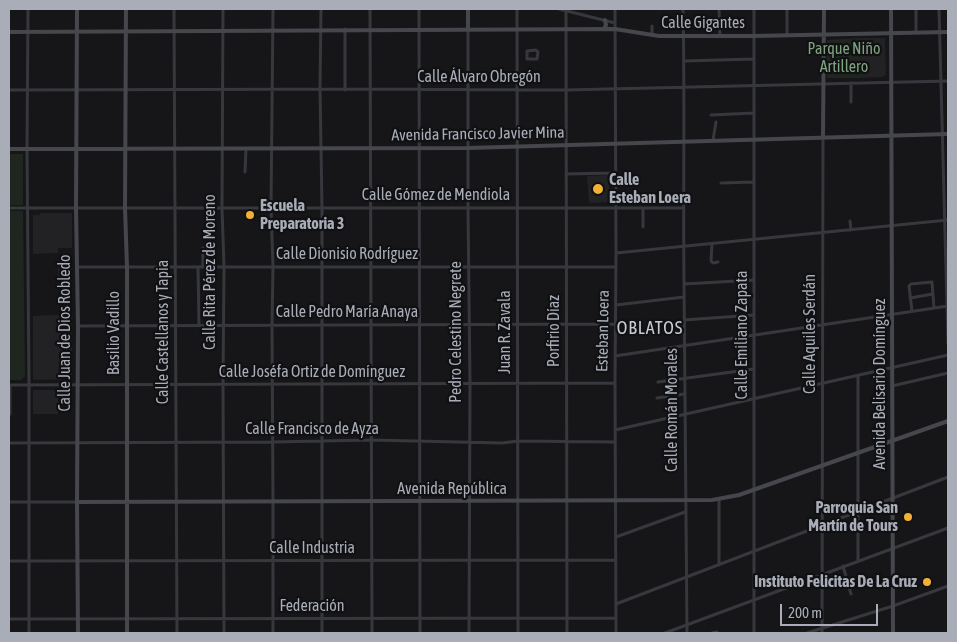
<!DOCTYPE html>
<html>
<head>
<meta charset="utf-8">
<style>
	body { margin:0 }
	#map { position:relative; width:957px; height:642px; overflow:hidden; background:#161618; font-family:"Asap Condensed",sans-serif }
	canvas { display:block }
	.frame { position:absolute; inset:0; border:10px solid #a8adb8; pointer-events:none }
	.scale { position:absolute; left:780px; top:604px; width:98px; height:22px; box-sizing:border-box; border:2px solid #a8adb8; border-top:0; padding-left:6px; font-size:15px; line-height:18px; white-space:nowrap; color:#a8adb8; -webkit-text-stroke:4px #111113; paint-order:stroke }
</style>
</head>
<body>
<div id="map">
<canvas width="957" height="642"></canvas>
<div class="frame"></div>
<div class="scale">200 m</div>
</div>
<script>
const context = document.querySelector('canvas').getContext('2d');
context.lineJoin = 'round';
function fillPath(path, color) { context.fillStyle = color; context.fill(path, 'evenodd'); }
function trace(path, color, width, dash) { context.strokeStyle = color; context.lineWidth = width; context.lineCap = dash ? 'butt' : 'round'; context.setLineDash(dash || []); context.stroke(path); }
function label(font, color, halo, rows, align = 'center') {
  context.font = font + ' "Asap Condensed",sans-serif'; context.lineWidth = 4.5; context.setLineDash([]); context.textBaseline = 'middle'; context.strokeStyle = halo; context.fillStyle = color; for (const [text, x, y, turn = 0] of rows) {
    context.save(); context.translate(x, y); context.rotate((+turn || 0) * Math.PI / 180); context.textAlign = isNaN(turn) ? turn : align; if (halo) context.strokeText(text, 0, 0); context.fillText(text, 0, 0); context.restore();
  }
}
const built = new Path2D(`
	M859 38H885L886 74 883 77 861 78Z
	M609 175V202L589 203 587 176Z
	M40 213H72V248H58V253L33 254V215H40Z
	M58 262H72V281H58Z
	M72 314V379L33 380V316Z
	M33 390H58V414H33Z`);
const green = new Path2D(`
	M859 38 861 78H827V40Z
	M9 154H23V205H9Z
	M9 211H23L25 376 21 380H9Z
	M61 344H69V358L61 357Z
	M61 360H69V374H61Z`);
const street = new Path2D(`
	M28 9 27 149 29 385V633
	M174 9 177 633
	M223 9 222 208 224 267 223 384 224 633
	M273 9 271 208 273 267 272 325 273 502V633
	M321 9 320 89 322 208V633
	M370 9 372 633
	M419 9 420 633
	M517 9 518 633
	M559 9 615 23
	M566 9 567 633
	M615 9 616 253 615 383 616 633
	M683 9C685 100 683 190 684 281 684 399 686 516 687 633
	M719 9 720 36
	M916 9V33
	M939 9 948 344
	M345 29V90
	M468 30V208L470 384 469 633
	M652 35V26
	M787 35V9
	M536 50 538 52 537 59H527V51Z
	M684 61 754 59
	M851 83V102
	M9 90 370 89 566 90 948 81
	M711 115 754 113
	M713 140 716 122
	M245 172 246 149
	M566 174 615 173
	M721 183 754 182
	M9 208H683
	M643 208V227
	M850 221 851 230
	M712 244 711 261 713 263 718 262
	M616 253 948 220
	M78 267H616
	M198 267 199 325
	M203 267V248
	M684 284 754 280
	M910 298 933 294
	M616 305 684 297
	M912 311 909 286 911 284 932 282 934 308
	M684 320 754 315
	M78 326 615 324
	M615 356 948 306
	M858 376V561
	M658 382 754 369
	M9 385 615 383
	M10 385V414
	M892 386 948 373
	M657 398 684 394
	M615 430 948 355
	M9 443 273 442 371 440 502 443 518 441 615 442
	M719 500V565
	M9 502H77
	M616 537 685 512
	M9 561 616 560
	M843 566 851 594
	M616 604 948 477
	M9 619 616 618
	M665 633 948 528
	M712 633 717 632
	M754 633V9
	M807 633 893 606 948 586
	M822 633 823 137`);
const secondary = new Path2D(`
	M77 9 76 208 78 326 77 502 78 633
	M126 9 125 208 127 267V633
	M891 9 893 633
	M604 29 606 25 605 20
	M468 30V9
	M9 32 615 29 659 36H754L948 32
	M823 137 824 9
	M9 149 468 148 948 134
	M77 502 712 500 739 495 948 421`);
const markers = [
	[598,189,6,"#f2b134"],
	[250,215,5,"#f2b134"],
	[908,517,5,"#f2b134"],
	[927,582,5,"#f2b134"]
];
const streetNames = [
	["Calle Gigantes",703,23],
	["Calle Álvaro Obregón",479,77],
	["Avenida Francisco Javier Mina",478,134,-1],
	["Calle Gómez de Mendiola",436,195],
	["Calle Dionisio Rodríguez",347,254],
	["Calle Rita Pérez de Moreno",210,272,-90],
	["Calle Pedro María Anaya",347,312],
	["Porfirio Díaz",554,331,-90],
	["Esteban Loera",603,331,-89],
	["Calle Castellanos y Tapia",163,332,-90],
	["Pedro Celestino Negrete",456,332,-90],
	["Juan R. Zavala",505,332,-90],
	["Calle Juan de Dios Robledo",65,333,-90],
	["Basilio Vadillo",114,333,-90],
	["Calle Aquiles Serdán",810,334,-90],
	["Calle Emiliano Zapata",742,335,-90],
	["Calle Joséfa Ortiz de Domínguez",312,372],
	["Avenida Belisario Domínguez",880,384,-90],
	["Calle Román Morales",672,410,-90],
	["Calle Francisco de Ayza",312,429],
	["Avenida República",452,489],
	["Calle Industria",312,548],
	["Federación",312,606]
];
const parkNames = [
	["Parque Niño",844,49],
	["Artillero",844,67]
];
const poiNames = [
	["Calle",609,180],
	["Esteban Loera",609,198],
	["Escuela",260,206],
	["Preparatoria 3",260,224],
	["Parroquia San",898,508,"right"],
	["Martín de Tours",898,526,"right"],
	["Instituto Felicitas De La Cruz",917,582,"right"]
];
const neighbourhoodNames = [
	["OBLATOS",650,328]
];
fillPath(built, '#222225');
fillPath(green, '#1e261f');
trace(street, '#37383d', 3);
trace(secondary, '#45474d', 4);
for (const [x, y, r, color] of markers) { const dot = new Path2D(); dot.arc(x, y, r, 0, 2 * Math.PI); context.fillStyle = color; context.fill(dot); trace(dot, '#111113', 2); }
label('16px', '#a8adb8', '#111113', streetNames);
label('16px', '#7fa381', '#111113', parkNames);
label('bold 16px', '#a8adb8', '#111113', poiNames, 'left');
context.letterSpacing = '1px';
label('18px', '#c9ccd4', '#111113', neighbourhoodNames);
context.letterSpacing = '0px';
</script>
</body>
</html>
